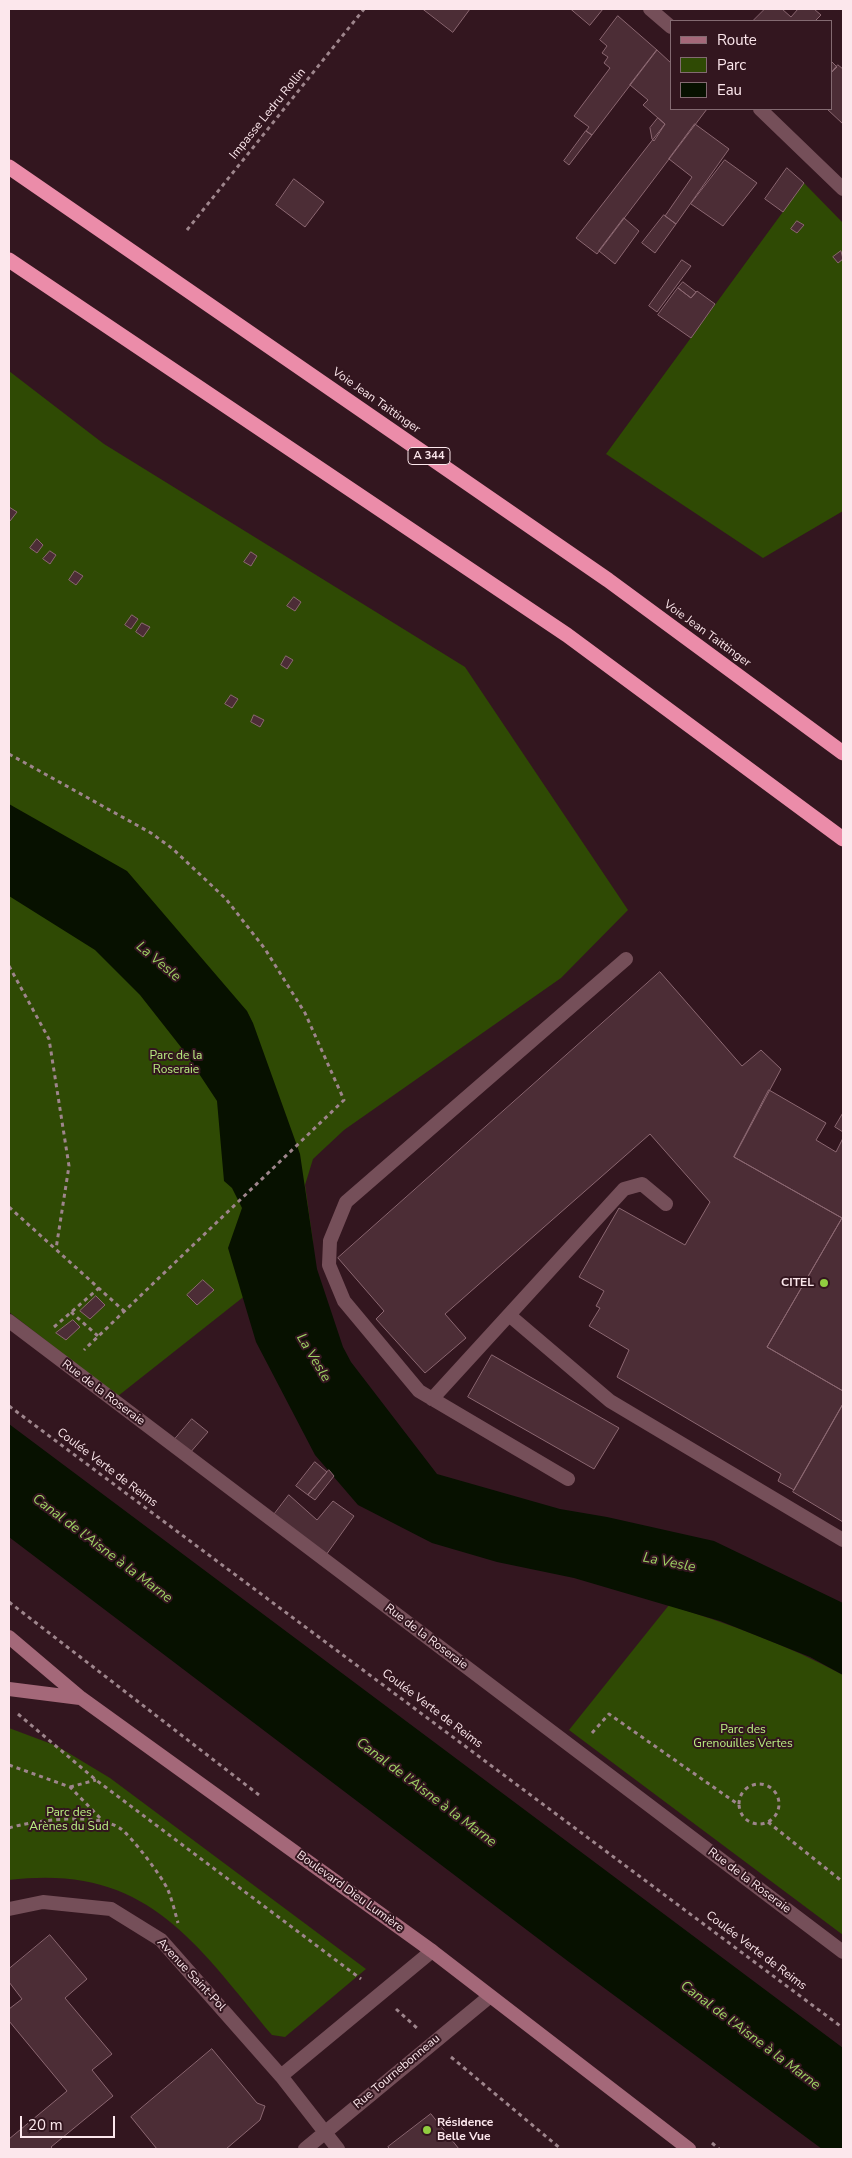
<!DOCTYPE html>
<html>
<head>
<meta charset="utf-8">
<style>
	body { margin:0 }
	#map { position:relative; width:852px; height:2158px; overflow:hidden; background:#33161f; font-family:"Nunito Sans",sans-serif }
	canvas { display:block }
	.frame { position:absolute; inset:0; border:10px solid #fce7ec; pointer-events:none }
	.legend { position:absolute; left:670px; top:20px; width:162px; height:90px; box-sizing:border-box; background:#33161f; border:1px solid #836a71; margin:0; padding:6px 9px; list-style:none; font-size:15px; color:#fce7ec }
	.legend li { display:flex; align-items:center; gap:10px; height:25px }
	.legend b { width:25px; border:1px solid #836a71 }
	.scale { position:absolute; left:20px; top:2116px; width:95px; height:22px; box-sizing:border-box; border:2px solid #fce7ec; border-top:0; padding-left:6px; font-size:15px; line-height:18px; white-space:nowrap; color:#fce7ec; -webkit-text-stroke:4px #33161f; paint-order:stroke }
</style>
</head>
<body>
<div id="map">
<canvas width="852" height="2158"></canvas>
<div class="frame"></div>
<ul class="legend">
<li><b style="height:6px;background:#a46879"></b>Route</li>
<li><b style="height:14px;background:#2f4a04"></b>Parc</li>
<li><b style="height:14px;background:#071100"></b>Eau</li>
</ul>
<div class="scale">20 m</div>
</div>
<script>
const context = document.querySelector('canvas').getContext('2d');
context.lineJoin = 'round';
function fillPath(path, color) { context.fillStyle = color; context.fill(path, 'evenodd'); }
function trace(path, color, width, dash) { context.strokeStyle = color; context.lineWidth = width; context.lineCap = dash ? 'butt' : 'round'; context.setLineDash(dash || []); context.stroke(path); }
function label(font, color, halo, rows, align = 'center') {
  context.font = font + ' "Nunito Sans",sans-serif'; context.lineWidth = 4; context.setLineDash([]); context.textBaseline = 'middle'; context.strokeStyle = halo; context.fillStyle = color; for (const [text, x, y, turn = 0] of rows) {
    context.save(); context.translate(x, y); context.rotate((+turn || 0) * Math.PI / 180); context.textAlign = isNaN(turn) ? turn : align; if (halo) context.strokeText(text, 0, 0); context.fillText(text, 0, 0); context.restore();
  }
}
const green = new Path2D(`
	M804 183 843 223V511L763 558 606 454Z
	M9 371 104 444 465 667 628 910 561 978 344 1130 313 1159 305 1185 313 1242 118 1396 9 1312Z
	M669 1605C729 1624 788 1645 843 1675V1935L569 1730Z
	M9 1728 57 1746 110 1778 366 1969 285 2037 272 2035C194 1941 146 1863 9 1880Z`);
const water = new Path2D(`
	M9 804 127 871 247 1011 253 1023 300 1154 317 1269 343 1347 351 1362 437 1474 560 1509 607 1517 714 1541 843 1603V1675L810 1657 720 1621 574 1578 497 1562 432 1543 358 1505 315 1455 256 1342 228 1248 242 1208 232 1188 224 1181 217 1101 184 1051 140 995 95 950 9 896Z
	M9 1424 843 2048V2149H822L569 1962 9 1537Z`);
const building = new Path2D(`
	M423 9H470L453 32Z
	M571 9H603L590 25Z
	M765 9H782L791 17 798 9H814L821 15 815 21H753Z
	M618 16 657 50 592 135 586 131 589 127 574 116 610 68 604 63 608 57 602 53 607 46 600 40Z
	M657 50 671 63V109H707L597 254 576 238 665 124 643 105 648 100 630 85Z
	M831 61 837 67 831 73Z
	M838 65 843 69V124L827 109H831V73Z
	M658 118 665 124 654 141 652 139 650 128Z
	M695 124 729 149 676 224 665 216 692 177 669 159Z
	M586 131 592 135 569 165 564 161Z
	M725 160 757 183 723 226 691 204Z
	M787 168 804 183 783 212 765 199Z
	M294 179 324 202 305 227 276 205Z
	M664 215 676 224 655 253 642 243Z
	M624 218 639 231 615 264 599 251Z
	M797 221 804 225 797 233 791 229Z
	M841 251 843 259 838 263 833 257Z
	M682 260 691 266 657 312 649 306Z
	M683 282 696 292 691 298 678 288Z
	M678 288 691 298 697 291 715 304 691 338 658 315Z
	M9 507 17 512 10 521 9 519Z
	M37 539 43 545 37 553 30 548Z
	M50 551 56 555 50 564 43 559Z
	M251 552 257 556 251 566 244 562Z
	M75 571 83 576 76 585 69 580Z
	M294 597 301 602 295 611 287 606Z
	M132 615 138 619 131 629 125 625Z
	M142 623 150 627 143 637 136 632Z
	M286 656 293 660 287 669 281 665Z
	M231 695 238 699 232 708 225 704Z
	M254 715 264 720 260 727 251 722Z
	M660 972 742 1066 761 1050 781 1069 734 1157 842 1218 767 1347 843 1391V1404L794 1490 778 1481 781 1474 617 1377 629 1350 589 1326 600 1308 596 1306 604 1291 579 1277 619 1208 685 1245 710 1202 650 1134 445 1314 466 1338 425 1373 376 1319 384 1311 338 1258Z
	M769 1090 826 1123 816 1140 836 1152 843 1138V1391L767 1347 842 1218 734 1157Z
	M843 1113V1132L835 1127Z
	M203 1280 214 1290 197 1305 187 1295Z
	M96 1296 105 1305 90 1319 80 1311Z
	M73 1320 80 1327 66 1340 56 1333Z
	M492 1355 619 1428 594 1469 468 1397Z
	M843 1404V1522L793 1492Z
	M192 1419 208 1432 189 1454 175 1439Z
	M315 1462 327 1472 308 1495 296 1486Z
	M329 1470 334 1476 315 1500 308 1495Z
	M289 1495 317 1520 333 1501 354 1516 326 1555 273 1516Z
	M50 1935 87 1979 65 1998 112 2054 92 2070 113 2096 51 2147 53 2149H9V2139L67 2091 9 2021V2009L22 1999 9 1982V1969Z
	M212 2049 257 2103 265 2106 260 2120 226 2149H157L131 2117Z
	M431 2114 459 2149H390L388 2147Z`);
const path = new Path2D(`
	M187 230 364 9
	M9 754 151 833 173 849 226 899 265 949 305 1013 344 1100 84 1350
	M9 966 49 1039 69 1166 56 1249
	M9 1207 124 1311
	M71 1312 98 1336
	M54 1327 99 1288
	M9 1406 843 2028
	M9 1602 259 1795
	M18 1714 96 1780 361 1979
	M592 1733 609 1714 739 1805
	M9 1765 70 1787 102 1820
	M739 1804a20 20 0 1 1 40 0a20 20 0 1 1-40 0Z
	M70 1787 96 1780
	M768 1822 843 1882
	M9 1828C35 1820 98 1812 121 1829 132 1837 163 1878 168 1890 172 1900 175 1912 178 1923
	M396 2009 417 2028
	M451 2057 561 2149
	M712 2143 719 2149`);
const service = new Path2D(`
	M509 1315 610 1401 843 1540
	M432 1399 624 1189 642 1184 666 1204
	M568 1479 419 1391 344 1301 329 1265 330 1241 346 1202 626 959`);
const minor = new Path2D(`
	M650 9 671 27
	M760 109 843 189
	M9 1321 843 1952
	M9 1909 43 1902 111 1909 161 1940 281 2076 338 2149
	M281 2076 432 1951
	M305 2149 489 1997`);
const secondary = new Path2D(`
	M9 1637 81 1698 432 1951 689 2149
	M9 1689 80 1698`);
const motorway = new Path2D(`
	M9 167 608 580 843 753
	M9 260 567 635 843 839`);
const markers = [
	[824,1283,5,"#91cd40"],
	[427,2130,5,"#91cd40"]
];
const shields = [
	[429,456,42]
];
const shieldNames = [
	["A 344",429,456]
];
const streetNames = [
	["Impasse Ledru Rollin",268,114,-51],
	["Voie Jean Taittinger",376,401,35],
	["Voie Jean Taittinger",707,634,36],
	["Rue de la Roseraie",103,1393,37],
	["Coulée Verte de Reims",107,1468,37],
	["Rue de la Roseraie",426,1637,37],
	["Coulée Verte de Reims",432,1709,37],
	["Rue de la Roseraie",749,1881,37],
	["Boulevard Dieu Lumière",350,1892,36],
	["Coulée Verte de Reims",756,1951,37],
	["Avenue Saint-Pol",191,1975,47],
	["Rue Tournebonneau",397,2072,-40]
];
const parkNames = [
	["Parc de la",176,1056],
	["Roseraie",176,1070],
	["Parc des",743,1730],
	["Grenouilles Vertes",743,1744],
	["Parc des",69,1813],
	["Arènes du Sud",69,1827]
];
const poiNames = [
	["CITEL",814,1283],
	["Résidence",437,2123,"left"],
	["Belle Vue",437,2137,"left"]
];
const waterNames = [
	["La Vesle",158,962,40],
	["La Vesle",313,1358,59],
	["Canal de l'Aisne à la Marne",102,1549,37],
	["La Vesle",669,1563,11],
	["Canal de l'Aisne à la Marne",426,1793,37],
	["Canal de l'Aisne à la Marne",750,2036,37]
];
fillPath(green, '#2f4a04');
fillPath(water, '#071100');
fillPath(building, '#4c2d36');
trace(building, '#8b6771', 1);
trace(path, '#9e858c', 3, [4, 4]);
trace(service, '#754f59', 14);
trace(minor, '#754f59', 14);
trace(secondary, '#a46879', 14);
trace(motorway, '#eb8ca9', 15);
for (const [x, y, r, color] of markers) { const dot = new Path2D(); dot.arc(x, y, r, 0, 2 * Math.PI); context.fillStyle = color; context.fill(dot); trace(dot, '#33161f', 2); }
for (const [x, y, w] of shields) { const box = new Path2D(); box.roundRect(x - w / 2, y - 8.5, w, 17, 4); context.fillStyle = '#33161f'; context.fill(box); trace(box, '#fce7ec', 1); }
label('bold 11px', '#fce7ec', null, shieldNames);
label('12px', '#fce7ec', '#33161f', streetNames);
label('12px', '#bbef82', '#33161f', parkNames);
label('bold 12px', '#fce7ec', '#33161f', poiNames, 'right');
label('italic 14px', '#9ed164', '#33161f', waterNames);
</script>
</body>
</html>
